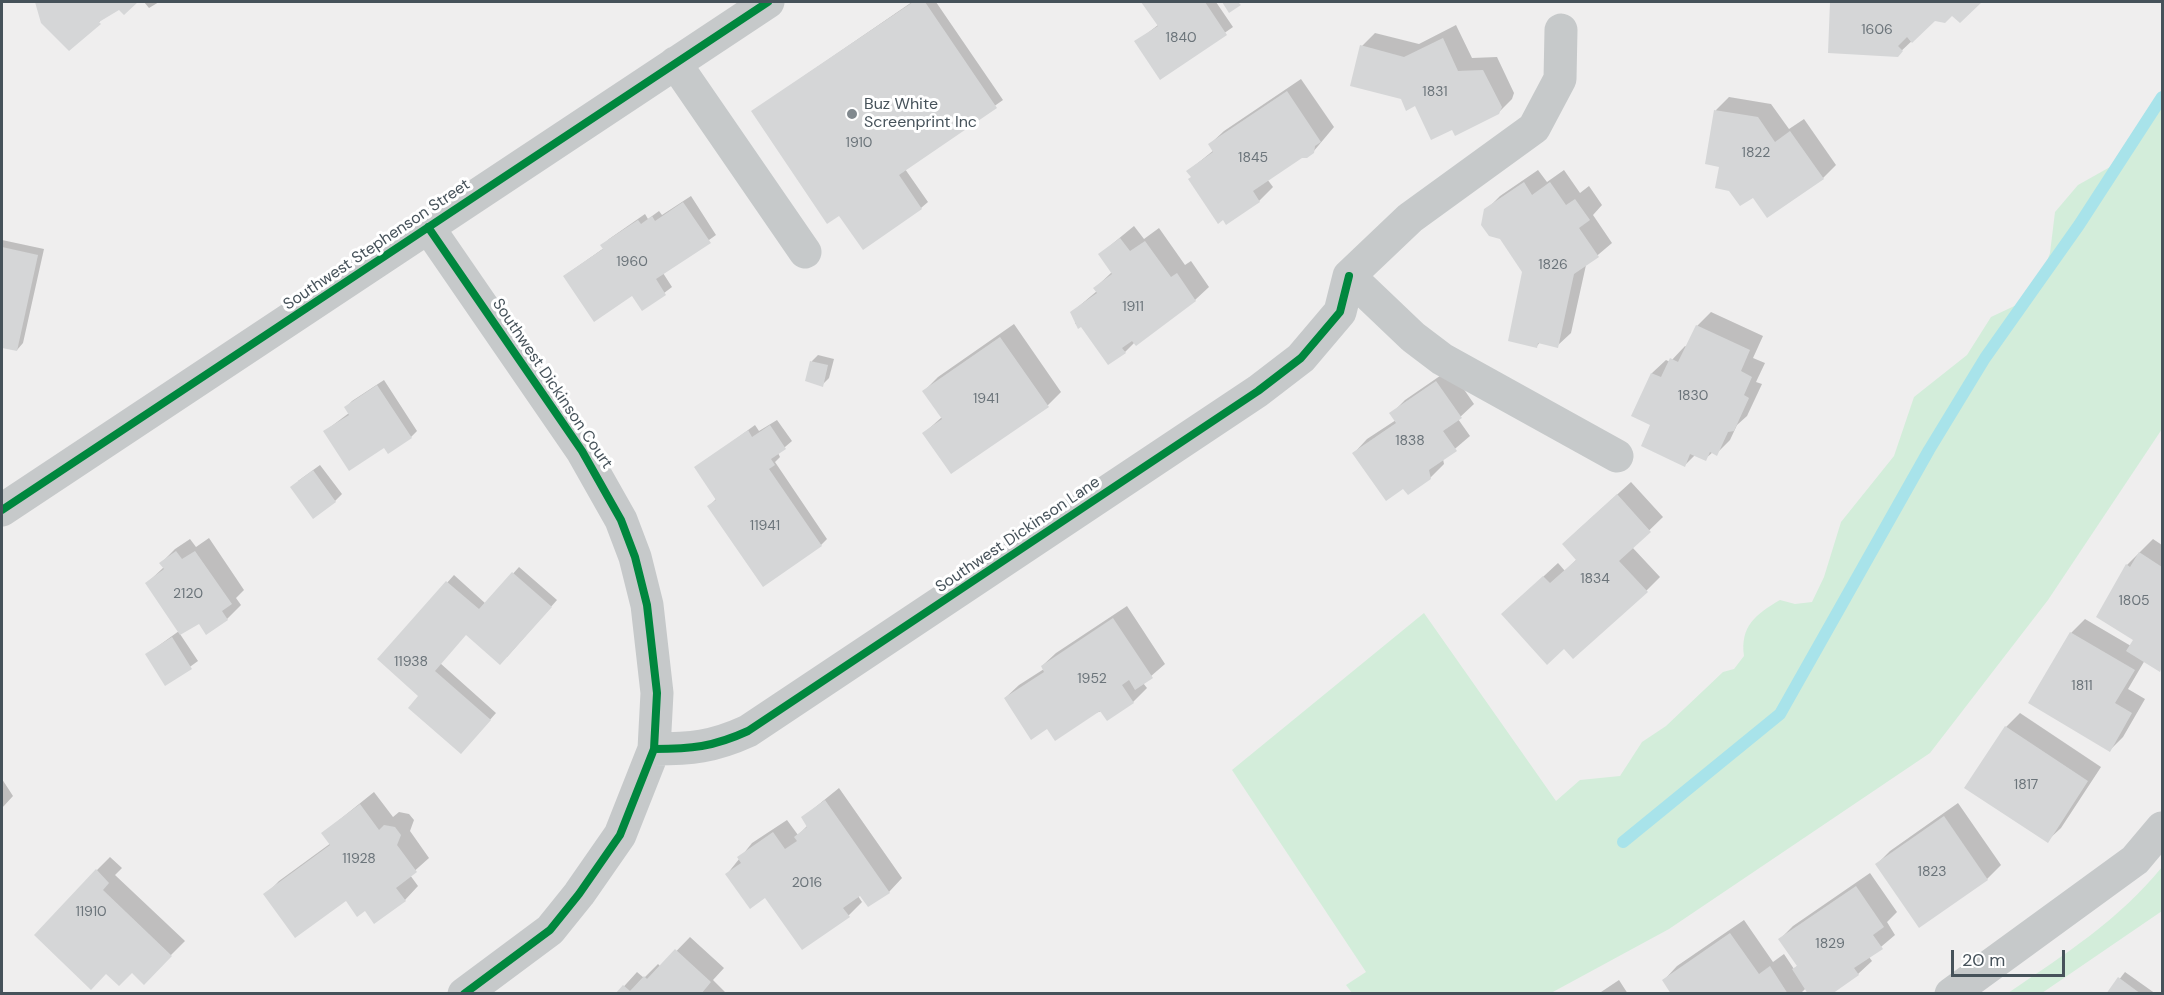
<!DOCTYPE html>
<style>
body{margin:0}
#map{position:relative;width:2164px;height:995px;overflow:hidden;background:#efeeee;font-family:"DM Sans",sans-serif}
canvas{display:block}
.frame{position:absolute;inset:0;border:3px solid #46525a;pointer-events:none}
.scale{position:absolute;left:1951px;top:950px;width:114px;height:27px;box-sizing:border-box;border:3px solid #46525a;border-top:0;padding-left:8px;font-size:18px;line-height:21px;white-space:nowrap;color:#46525a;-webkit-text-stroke:4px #fff;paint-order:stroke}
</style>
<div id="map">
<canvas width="2164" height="995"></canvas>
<div class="frame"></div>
<div class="scale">20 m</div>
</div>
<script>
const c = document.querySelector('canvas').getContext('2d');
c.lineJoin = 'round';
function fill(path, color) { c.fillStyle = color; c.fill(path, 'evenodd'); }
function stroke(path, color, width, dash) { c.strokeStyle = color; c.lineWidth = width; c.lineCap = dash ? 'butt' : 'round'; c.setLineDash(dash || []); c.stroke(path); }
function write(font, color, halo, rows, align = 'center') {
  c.font = font + ' "DM Sans",sans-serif'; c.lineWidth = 6; c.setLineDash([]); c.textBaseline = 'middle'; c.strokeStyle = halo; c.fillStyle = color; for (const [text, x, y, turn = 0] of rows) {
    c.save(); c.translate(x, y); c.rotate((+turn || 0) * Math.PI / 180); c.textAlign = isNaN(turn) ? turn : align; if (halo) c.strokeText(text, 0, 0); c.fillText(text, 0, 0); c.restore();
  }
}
fill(new Path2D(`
 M 2162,100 L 2162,429 L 2048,600 L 1930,753 L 1669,929 L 1551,993 L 1352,993 L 1346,985 L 1366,972 L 1232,770 L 1424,613 L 1556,801 L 1580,780 L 1620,776 L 1642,742 L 1666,726 L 1723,672 L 1734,669 L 1744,656 C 1740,626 1756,614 1780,600 L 1795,604 L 1812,602 L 1824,577 L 1841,522 L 1894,456 L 1914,397 L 1967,355 L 1991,317 L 2025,301 L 2042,276 L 2050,253 L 2055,212 L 2078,185 L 2110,167 L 2147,110 Z
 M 2162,867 L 2162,911 L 2042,993 L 2008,993 C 2064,955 2119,920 2162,867 Z`), '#d3edda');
fill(new Path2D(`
 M 36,2 L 136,2 L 124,13 L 119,8 L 107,15 L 69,49 L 42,22 Z
 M 144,2 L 159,2 L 149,8 Z
 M 912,2 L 936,2 L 1003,100 L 905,169 L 928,202 L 921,208 L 839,214 L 753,111 Z
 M 1143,2 L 1216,2 L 1233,27 L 1160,78 L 1136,42 L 1158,25 Z
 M 1832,2 L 1979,2 L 1960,21 L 1952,14 L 1935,19 L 1897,55 L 1829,52 Z
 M 1456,25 L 1472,58 L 1497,57 L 1514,93 L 1512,99 L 1498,113 L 1452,128 L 1402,97 L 1362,46 L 1375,33 L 1419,44 Z
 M 1301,79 L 1334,127 L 1313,152 L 1302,156 L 1267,179 L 1273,187 L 1259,201 L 1226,223 L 1188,171 L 1214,150 L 1210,144 L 1224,131 Z
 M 1729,97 L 1771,104 L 1789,129 L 1804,119 L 1836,165 L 1823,178 L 1753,195 L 1721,165 L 1716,110 Z
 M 1538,170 L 1547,182 L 1564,170 L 1580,193 L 1589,186 L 1602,205 L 1593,215 L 1612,243 L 1586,265 L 1571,333 L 1557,346 L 1540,342 L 1537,346 L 1524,272 L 1486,210 L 1500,196 Z
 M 691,196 L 716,235 L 663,273 L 672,287 L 643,309 L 633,294 L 564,276 L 604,248 L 602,246 L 609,239 L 645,214 L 648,219 L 659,211 L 662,215 Z
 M 1134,226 L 1144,239 L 1159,228 L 1185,265 L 1191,261 L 1209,287 L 1195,300 L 1135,342 L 1125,352 L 1081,325 L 1078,327 L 1075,323 L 1078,321 L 1072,312 L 1097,291 L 1095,288 L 1112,272 L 1100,254 Z
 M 2,240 L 44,249 L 23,343 L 17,350 L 2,346 Z
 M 1711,312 L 1763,336 L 1753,358 L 1765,363 L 1756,382 L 1762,384 L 1747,416 L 1737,425 L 1730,440 L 1716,454 L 1713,452 L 1705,459 L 1695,455 L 1685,465 L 1652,425 L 1633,415 L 1652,373 L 1666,360 L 1670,362 L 1685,346 L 1687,347 L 1697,326 Z
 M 1014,324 L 1061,392 L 1048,405 L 952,472 L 924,433 L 942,417 L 924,391 L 938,377 Z
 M 818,355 L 834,359 L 829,378 L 822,385 L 807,380 L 812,361 Z
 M 1450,369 L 1474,404 L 1458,419 L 1470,436 L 1443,459 L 1444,464 L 1430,478 L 1354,453 L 1367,439 L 1396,420 L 1391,414 L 1405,400 Z
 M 384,380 L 417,431 L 411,437 L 385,446 L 325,431 L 349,413 L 346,407 L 352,401 Z
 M 777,420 L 792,441 L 778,453 L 780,457 L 775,462 L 827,539 L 821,545 L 709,506 L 716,499 L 696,468 L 755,425 L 759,431 Z
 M 320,465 L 342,494 L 335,501 L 298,481 Z
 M 1631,482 L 1663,517 L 1632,547 L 1660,577 L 1646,591 L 1517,601 L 1558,563 L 1565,571 L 1577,559 L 1577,531 Z
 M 209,538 L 244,590 L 236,598 L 241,605 L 227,619 L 199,621 L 180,634 L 198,661 L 166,684 L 147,654 L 179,631 L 147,583 L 164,567 L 161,563 L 175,549 L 190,539 L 196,547 Z
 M 2153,539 L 2162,545 L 2162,667 L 2160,670 L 2145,660 L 2128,689 L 2145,699 L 2123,737 L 2110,750 L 2071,633 L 2085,619 L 2131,646 L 2135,639 L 2127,565 Z
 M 519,567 L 557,600 L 507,657 L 466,633 L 440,663 L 496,713 L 467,746 L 420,696 L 379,659 L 454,575 L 486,604 Z
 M 1127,606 L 1165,664 L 1143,683 L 1147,688 L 1133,702 L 1047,727 L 1005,698 L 1019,685 L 1044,669 L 1042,666 L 1056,653 Z
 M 2020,713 L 2101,767 L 2061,828 L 2047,841 L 2006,727 Z
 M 2,779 L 13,796 L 2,808 Z
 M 839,788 L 902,878 L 889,892 L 858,896 L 862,902 L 849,915 L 802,948 L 766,896 L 727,874 L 752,843 L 787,820 L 798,835 L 808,825 L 802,818 Z
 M 374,792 L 393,817 L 399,812 L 409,814 L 414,820 L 410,831 L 429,858 L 410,875 L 418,886 L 405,900 L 365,909 L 346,899 L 265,895 L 279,881 L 331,843 L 323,833 Z
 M 1958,803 L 2001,865 L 1987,879 L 1920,925 L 1877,864 L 1890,851 Z
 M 110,857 L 122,868 L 115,875 L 185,941 L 144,982 L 132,971 L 106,972 L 97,870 Z
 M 1870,873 L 1897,912 L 1887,922 L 1895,935 L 1869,957 L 1872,961 L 1858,974 L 1806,988 L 1800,994 L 1673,994 L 1664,980 L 1677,966 L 1744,920 L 1773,962 L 1784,954 L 1794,969 L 1798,965 L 1780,939 L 1793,926 Z
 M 690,937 L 724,968 L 713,980 L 727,994 L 617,994 L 637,972 L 644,978 L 658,964 L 661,967 Z
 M 2125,972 L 2156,994 L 2108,994 Z
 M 1619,980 L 1628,994 L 1598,994 Z`), '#0003');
stroke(new Path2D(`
 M 1623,842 L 1780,714 L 1929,450 L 1985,358 L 2079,225 L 2162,97`), '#a8e3ea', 12);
fill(new Path2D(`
 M 35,2 L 138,2 L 124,15 L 119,10 L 99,22 L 101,24 L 69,51 L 41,23 Z
 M 913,2 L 925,2 L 997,108 L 899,175 L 922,209 L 863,250 L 839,216 L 827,224 L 751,111 Z
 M 1141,2 L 1205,2 L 1227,35 L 1160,80 L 1134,41 L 1158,26 Z
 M 1222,2 L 1238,2 L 1241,5 L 1229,13 Z
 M 1830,2 L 1982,2 L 1960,23 L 1952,16 L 1945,23 L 1935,21 L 1912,43 L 1907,37 L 1898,46 L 1903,51 L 1898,57 L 1828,53 Z
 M 1443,38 L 1458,71 L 1483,70 L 1502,107 L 1499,114 L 1455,136 L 1452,130 L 1431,140 L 1415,106 L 1406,111 L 1401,99 L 1350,86 L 1360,45 L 1404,57 Z
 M 1287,91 L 1321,142 L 1315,146 L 1314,153 L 1307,158 L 1302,158 L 1253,191 L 1260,202 L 1226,225 L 1223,220 L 1218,224 L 1188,179 L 1191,177 L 1186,171 L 1213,152 L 1208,144 Z
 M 1714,110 L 1758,117 L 1775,142 L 1790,131 L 1824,179 L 1767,218 L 1753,198 L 1740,206 L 1729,191 L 1715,188 L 1719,167 L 1705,164 Z
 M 1524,182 L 1532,195 L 1550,182 L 1566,205 L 1575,199 L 1590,220 L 1579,228 L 1599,257 L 1574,274 L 1558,348 L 1538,343 L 1537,348 L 1508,341 L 1522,272 L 1500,239 L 1489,236 L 1481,225 L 1484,209 Z
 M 683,202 L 711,243 L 656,279 L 666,295 L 642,311 L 632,296 L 594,322 L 563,276 L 603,249 L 600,245 L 638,220 L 641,224 L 652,216 L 655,221 Z
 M 1120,238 L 1130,251 L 1145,241 L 1171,277 L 1177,273 L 1196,301 L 1136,346 L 1132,341 L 1122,348 L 1126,353 L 1108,365 L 1081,327 L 1078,329 L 1070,312 L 1097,293 L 1093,288 L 1112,274 L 1098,254 Z
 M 2,247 L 38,255 L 17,351 L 2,348 Z
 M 1696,325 L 1750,350 L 1741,371 L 1752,377 L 1744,395 L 1749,398 L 1734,431 L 1728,432 L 1717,456 L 1710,452 L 1706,461 L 1690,454 L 1685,467 L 1641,446 L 1650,425 L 1631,416 L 1651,373 L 1661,377 L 1670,358 L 1678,362 Z
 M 1000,337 L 1049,407 L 951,474 L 922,433 L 942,419 L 922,391 Z
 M 810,361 L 828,365 L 823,387 L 805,381 Z
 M 1436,381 L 1462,418 L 1443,431 L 1457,451 L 1429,470 L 1431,479 L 1408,495 L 1403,489 L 1386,501 L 1352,453 L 1396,423 L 1389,413 Z
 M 377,385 L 412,438 L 388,454 L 384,448 L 349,471 L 323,431 L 349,415 L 344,407 Z
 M 770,425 L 786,449 L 771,459 L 775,465 L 769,469 L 822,546 L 763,587 L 707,506 L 716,500 L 694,467 L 748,430 L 752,437 Z
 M 313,470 L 336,502 L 313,519 L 290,487 Z
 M 1617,494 L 1651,532 L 1619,561 L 1648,592 L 1573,659 L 1564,649 L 1547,665 L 1501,614 L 1543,576 L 1550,583 L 1576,560 L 1562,544 Z
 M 176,551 L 182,559 L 195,551 L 232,604 L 222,611 L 228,620 L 206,635 L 199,624 L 180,635 L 145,583 L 164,569 L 159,563 Z
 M 2139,552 L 2162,567 L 2162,667 L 2160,672 L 2126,651 L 2133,640 L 2096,617 L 2126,564 L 2130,567 Z
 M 512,572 L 552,607 L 500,665 L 466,635 L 435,671 L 491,720 L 461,754 L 408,708 L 418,696 L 377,659 L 446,581 L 479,609 Z
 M 1113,618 L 1153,678 L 1135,690 L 1129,680 L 1122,685 L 1134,703 L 1107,721 L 1100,711 L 1055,741 L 1047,729 L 1031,740 L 1004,698 L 1044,672 L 1041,666 Z
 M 2070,632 L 2135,670 L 2115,703 L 2132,713 L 2110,752 L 2028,703 Z
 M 172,637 L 192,669 L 165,686 L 145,654 Z
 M 2005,726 L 2088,781 L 2048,843 L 1964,788 Z
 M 825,800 L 890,893 L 868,907 L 860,896 L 843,908 L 850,917 L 802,950 L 765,898 L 750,909 L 725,874 L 741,863 L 737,857 L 773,832 L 785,849 L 797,841 L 794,837 L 807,827 L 801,817 Z
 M 360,804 L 379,830 L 384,825 L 395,827 L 401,835 L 397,845 L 417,872 L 396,888 L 406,901 L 374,924 L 365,911 L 357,917 L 346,901 L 295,938 L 263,894 L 330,845 L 321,833 Z
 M 1944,816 L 1988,880 L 1919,928 L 1875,864 Z
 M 96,869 L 109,883 L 103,890 L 172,956 L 144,985 L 132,973 L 119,986 L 106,974 L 91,990 L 34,935 Z
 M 1856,886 L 1884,927 L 1873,935 L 1883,949 L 1854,968 L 1859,975 L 1832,994 L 1808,994 L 1792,969 L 1797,966 L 1778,939 Z
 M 1730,933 L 1759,974 L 1770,966 L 1788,994 L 1671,994 L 1662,980 Z
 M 675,949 L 711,982 L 701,994 L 615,994 L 623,985 L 630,991 L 644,976 L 647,979 Z
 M 2118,977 L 2141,994 L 2106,994 Z`), '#d5d6d7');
stroke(new Path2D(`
 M 675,63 L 805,252
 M 428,227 L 582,451 L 621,520 L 635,557 L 647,605 L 657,693 L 654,749 L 620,835 L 579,894 L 550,930 L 464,994
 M 1349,276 L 1410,218 L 1534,128 L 1560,79 L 1561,30
 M 1349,276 L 1413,337 L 1442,359 L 1617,456
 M 2,510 L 768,2
 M 654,749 C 691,749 713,747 748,731 L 1258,391 L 1301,358 L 1340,312 L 1349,276
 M 1951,994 L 2135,860 L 2162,828`), '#c6c9ca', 33);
stroke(new Path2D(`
 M 428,227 L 582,451 L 621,520 L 635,557 L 647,605 L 657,693 L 654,749 L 620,835 L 579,894 L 550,930 L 464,994
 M 2,510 L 768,2
 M 654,749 C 691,749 713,747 748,731 L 1258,391 L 1301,358 L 1340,312 L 1349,276`), '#00873e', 8);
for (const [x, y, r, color] of [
 [852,114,6,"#81898e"]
]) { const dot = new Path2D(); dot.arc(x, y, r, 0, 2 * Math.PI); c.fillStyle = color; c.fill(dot); stroke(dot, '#fff', 2); }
write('14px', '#6b747a', null, [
 ["1606",1877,30],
 ["1840",1181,38],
 ["1831",1435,92],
 ["1910",859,143],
 ["1822",1756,153],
 ["1845",1253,158],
 ["1960",632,262],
 ["1826",1553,265],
 ["1911",1133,307],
 ["1830",1693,396],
 ["1941",986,399],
 ["1838",1410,441],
 ["11941",765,526],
 ["1834",1595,579],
 ["2120",188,594],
 ["1805",2134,601],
 ["11938",411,662],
 ["1952",1092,679],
 ["1811",2082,686],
 ["1817",2026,785],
 ["11928",359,859],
 ["1823",1932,872],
 ["2016",807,883],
 ["11910",91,912],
 ["1829",1830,944]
]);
write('16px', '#46525a', '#fff', [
 ["Buz White",864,105],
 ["Screenprint Inc",864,123]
], 'left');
write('16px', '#46525a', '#fff', [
 ["Southwest Stephenson Street",377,245,-34],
 ["Southwest Dickinson Court",552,384,56],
 ["Southwest Dickinson Lane",1018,535,-34]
]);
</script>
